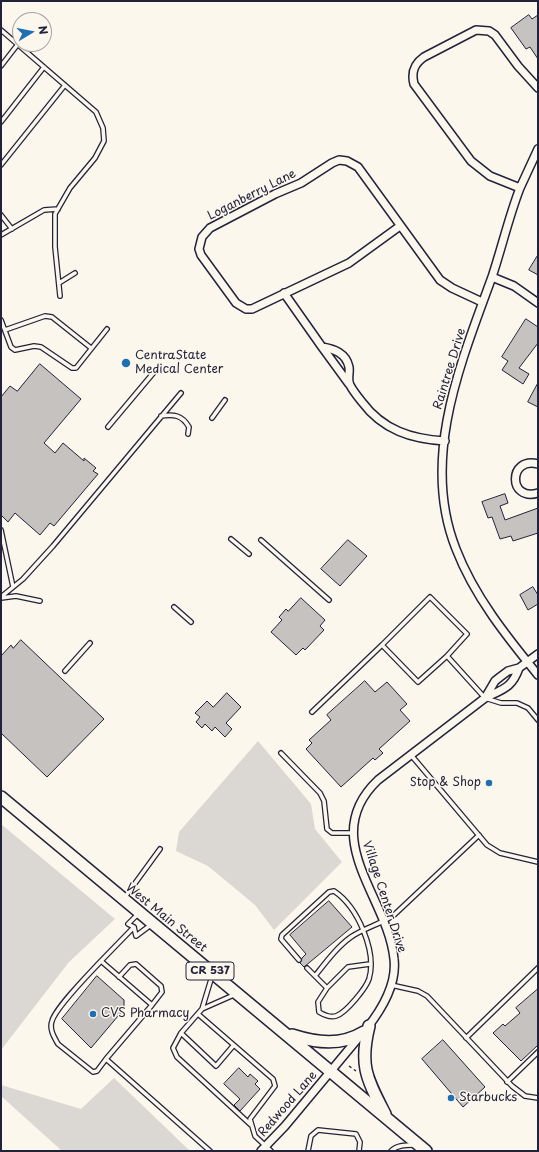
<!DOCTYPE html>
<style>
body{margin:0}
#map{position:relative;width:539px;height:1152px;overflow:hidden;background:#fbf7ec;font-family:"Playpen Sans",sans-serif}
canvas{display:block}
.frame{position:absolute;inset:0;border:2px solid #22223b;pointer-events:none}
.north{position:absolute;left:12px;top:12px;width:40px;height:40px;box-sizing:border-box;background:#fbf7ec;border:1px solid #a4a2a5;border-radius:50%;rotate:80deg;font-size:11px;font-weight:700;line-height:16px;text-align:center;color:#22223b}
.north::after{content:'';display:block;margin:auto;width:14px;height:18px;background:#1f6fb2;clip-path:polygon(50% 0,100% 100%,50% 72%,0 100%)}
</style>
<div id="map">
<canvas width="539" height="1152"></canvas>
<div class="frame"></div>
<div class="north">N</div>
</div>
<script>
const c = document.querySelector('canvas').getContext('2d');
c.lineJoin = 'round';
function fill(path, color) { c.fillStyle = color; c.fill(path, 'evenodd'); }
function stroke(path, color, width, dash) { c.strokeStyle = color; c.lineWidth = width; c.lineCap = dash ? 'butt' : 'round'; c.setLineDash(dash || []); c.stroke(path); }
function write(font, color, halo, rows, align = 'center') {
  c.font = font + ' "Playpen Sans",sans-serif'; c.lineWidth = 3; c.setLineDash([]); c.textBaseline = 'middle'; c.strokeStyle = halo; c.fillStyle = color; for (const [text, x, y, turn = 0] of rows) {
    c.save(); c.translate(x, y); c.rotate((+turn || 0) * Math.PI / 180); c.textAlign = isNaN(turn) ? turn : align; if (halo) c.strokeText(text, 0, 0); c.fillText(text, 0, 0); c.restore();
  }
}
fill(new Path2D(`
 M 258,741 L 311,804 L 315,829 L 342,862 L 274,930 L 255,905 L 208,866 L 176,851 L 179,832 Z
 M 1,824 L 115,919 L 69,962 L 1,1050 Z
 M 114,1078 L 190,1151 L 62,1151 L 1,1096 L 1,1085 L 81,1109 Z`), '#dbd8d3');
const building = new Path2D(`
 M 529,15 L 532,19 L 538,15 L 538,59 L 530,47 L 526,49 L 511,28 Z
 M 538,255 L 538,275 L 529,270 Z
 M 526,319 L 538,327 L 538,343 L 519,368 L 529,374 L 523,384 L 502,370 L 508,361 L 502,357 Z
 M 40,364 L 81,399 L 44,443 L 55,453 L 63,443 L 84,461 L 84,458 L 96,468 L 93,471 L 98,474 L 54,526 L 50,523 L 40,535 L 15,513 L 8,522 L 1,515 L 1,397 L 10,386 L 17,391 Z
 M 538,383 L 538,407 L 528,402 Z
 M 505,494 L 508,503 L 500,506 L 505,520 L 538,508 L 538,533 L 513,541 L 511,536 L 500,539 L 492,517 L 488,518 L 482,502 Z
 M 348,540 L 367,556 L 340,586 L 321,569 Z
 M 533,587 L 538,595 L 538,604 L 528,610 L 520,595 Z
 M 301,598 L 325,620 L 320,626 L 324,630 L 305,650 L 303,648 L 296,655 L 271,632 L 282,620 L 279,617 L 286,609 L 288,611 Z
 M 21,640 L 104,719 L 47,777 L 1,733 L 1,656 L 11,645 L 13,648 Z
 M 365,681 L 375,692 L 387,682 L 407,704 L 400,710 L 410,721 L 379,749 L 383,753 L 375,760 L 373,758 L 341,787 L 306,749 L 312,743 L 309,740 L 331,720 L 327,715 Z
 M 227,693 L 241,707 L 226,723 L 232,729 L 225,737 L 215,727 L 212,731 L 205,724 L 202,728 L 196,722 L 200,717 L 195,713 L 207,701 L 213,707 Z
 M 329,901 L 352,927 L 304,967 L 300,963 L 302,958 L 306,954 L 290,935 Z
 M 97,976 L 124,1000 L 124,1009 L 91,1048 L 62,1019 Z
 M 538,989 L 538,1045 L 521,1061 L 493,1033 L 503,1024 L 505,1026 L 520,1013 L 516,1008 Z
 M 443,1040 L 485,1087 L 463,1107 L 422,1059 Z
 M 239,1068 L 248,1077 L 250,1074 L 258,1081 L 255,1084 L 260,1089 L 240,1111 L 234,1105 L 240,1099 L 224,1084 Z`);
fill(building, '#c6c2c0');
stroke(building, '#22223b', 1);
const service = new Path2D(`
 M 1,30 L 96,112 L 103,128 L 104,141 L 95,158 L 70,188 L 55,214 L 55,247 L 60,296
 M 1,66 L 18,44
 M 1,122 L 44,67
 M 1,165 L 65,85
 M 1,215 L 12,229
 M 1,235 L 44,210 L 58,209
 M 59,283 L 75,273
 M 1,320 L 11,347 L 15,350 L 34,346 L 41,347 L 72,368 L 76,368 L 107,329
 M 5,330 L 45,316 L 52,317 L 91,348
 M 161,416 C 174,414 182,415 189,427 L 188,434
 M 212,418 L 225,400
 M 108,427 L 155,371
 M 1,530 L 13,587
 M 231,539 L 249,554
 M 261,540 L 329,600
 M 1,597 L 23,579 L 53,546 L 181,393
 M 1,598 L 16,596 L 40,601
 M 174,607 L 191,622
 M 382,645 L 430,597 L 467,634 L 447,656
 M 65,671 L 90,643
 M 312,712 L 382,645 L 418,682 L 447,656 L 485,698 L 501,703 L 517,703 L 528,708 L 538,720
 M 281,753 L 320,793 L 324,801 L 327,829 L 332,833 L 353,833
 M 411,755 L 487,845 L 500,853 L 538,862
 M 125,897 L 160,849
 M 138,914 L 128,924 L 134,927 L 136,936 L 152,924
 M 134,927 L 101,961 L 152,1005 L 106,1059 L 210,1151
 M 299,960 L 281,939 L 282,935 L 329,892 L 334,891 C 358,907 377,952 369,979 C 366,988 346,1013 336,1016 C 330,1018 324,1015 319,1012 L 318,1002 L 327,988 L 315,976 C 326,962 337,947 351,937 C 364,928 381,924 394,915 L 479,835
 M 101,961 C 90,973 56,1007 52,1021 C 49,1029 54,1037 58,1044 L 93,1072 L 97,1071 L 106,1059
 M 307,968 L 315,976
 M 212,976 L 202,1009 L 236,994
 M 119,977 L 130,965 L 136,964 L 161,986 L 162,992 L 152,1005
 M 391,985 L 418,991 L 427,996 L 512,1086 L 525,1096 L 538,1098
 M 327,988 L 348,967 L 370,964
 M 202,1009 L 181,1033 L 216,1066 L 233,1046
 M 198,1014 L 273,1079 L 275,1086 L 250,1119 L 255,1136 L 271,1151
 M 181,1033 L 173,1048 L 177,1057 L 251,1125
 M 466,1038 L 538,968
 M 507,1082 L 538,1052
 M 308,1151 L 311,1136 L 318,1130 L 356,1134 L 360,1142 L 359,1151
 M 391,1151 C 397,1145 406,1145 414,1145`);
const minor = new Path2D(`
 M 538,149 C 532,162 526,175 520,188 C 509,216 502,247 492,277 C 461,362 420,459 456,549 C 474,596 507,637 538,675
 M 520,188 L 490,176 L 471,161 L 414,84 C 411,72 414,64 424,57 L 476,30 L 489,31 L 495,35 L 518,66 L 538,88
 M 400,226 L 349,263 L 252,309 L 246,309 L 236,303 L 201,255 L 199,249 L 202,237 L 210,228 L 275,194 L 301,183 L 332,163 L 339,160 L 347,161 L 358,167 L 440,280 L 452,288 L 482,302
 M 492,277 L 514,286 L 538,303
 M 284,293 L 322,347 C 334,349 346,353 349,367 C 350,373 347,380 350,385 C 353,391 358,397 362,402 C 383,430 411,439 445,441
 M 322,347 L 349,384
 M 538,464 C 508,456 508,502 538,493
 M 485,698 L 495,681 L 500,677 L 508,671 L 519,668 L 538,654
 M 367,1028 C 382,1009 397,984 394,959 C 388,897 317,838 378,780 L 485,698 C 503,689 512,688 519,668
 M 261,1151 L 285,1126 L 360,1036`);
const primary = new Path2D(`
 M 1,797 L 426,1151
 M 369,1026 C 359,1066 367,1079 385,1114
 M 292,1035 C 317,1043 341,1046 364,1032`);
stroke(service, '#22223b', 6);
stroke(minor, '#22223b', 10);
stroke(primary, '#22223b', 14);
stroke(new Path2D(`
 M 349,1066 L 356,1071`), '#22223b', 1.5, [3, 3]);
stroke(service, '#fbf7ec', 3.5);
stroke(minor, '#fbf7ec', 7);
stroke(primary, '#fbf7ec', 11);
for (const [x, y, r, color] of [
 [126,363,5,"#1f6fb2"],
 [489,783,4,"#1f6fb2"],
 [93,1014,4,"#1f6fb2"],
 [451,1098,4,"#1f6fb2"]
]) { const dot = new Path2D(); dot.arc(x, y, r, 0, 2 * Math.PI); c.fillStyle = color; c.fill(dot); stroke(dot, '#fbf7ec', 1.5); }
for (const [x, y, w] of [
 [210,971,48]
]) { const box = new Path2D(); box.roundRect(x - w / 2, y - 9, w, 18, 3); c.fillStyle = '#fbf7ec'; c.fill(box); stroke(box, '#22223b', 1); }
write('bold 11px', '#22223b', null, [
 ["CR 537",210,971]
]);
write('12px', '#22223b', '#fbf7ec', [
 ["Loganberry Lane",252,195,-27],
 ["Raintree Drive",450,369,-73],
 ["Village Center Drive",384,897,72],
 ["West Main Street",166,918,39],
 ["Redwood Lane",288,1104,-49]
]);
write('12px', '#22223b', '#fbf7ec', [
 ["CentraState",135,356],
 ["Medical Center",135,370],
 ["Stop & Shop",481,783,"right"],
 ["CVS Pharmacy",101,1014],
 ["Starbucks",459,1098]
], 'left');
</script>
